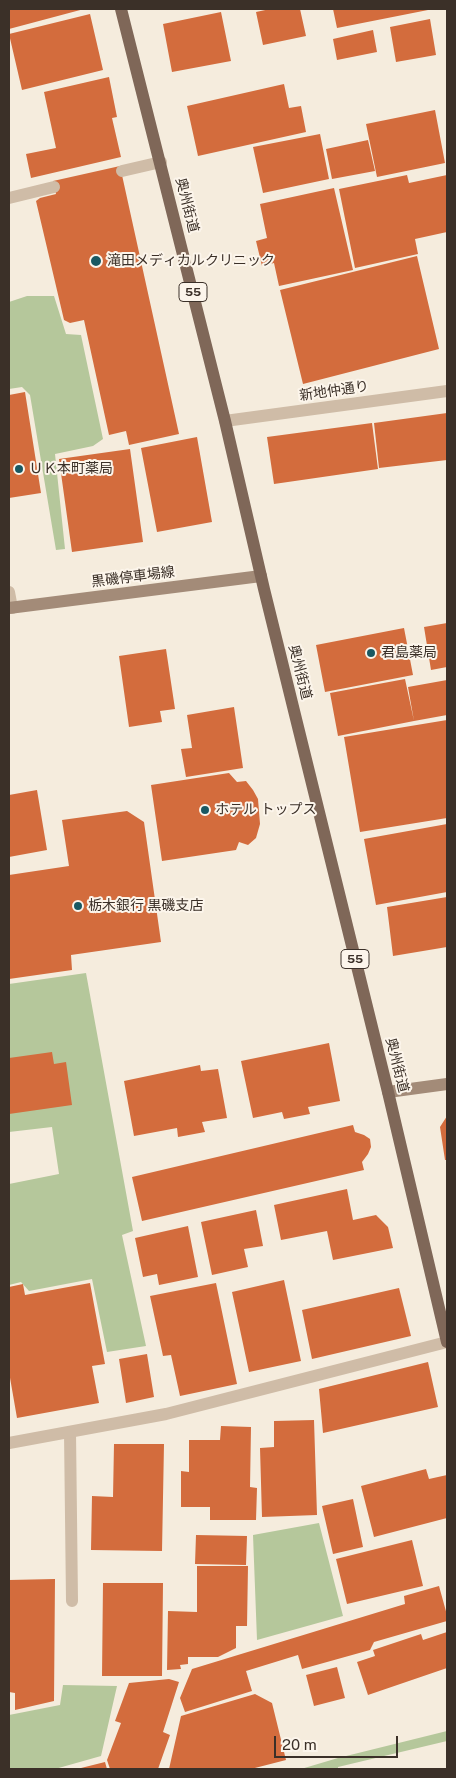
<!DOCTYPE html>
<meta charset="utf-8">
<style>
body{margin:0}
#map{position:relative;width:456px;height:1778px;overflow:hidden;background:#f5ecdd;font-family:"Public Sans",sans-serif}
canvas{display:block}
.frame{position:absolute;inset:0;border:10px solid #3b3028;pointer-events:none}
.scale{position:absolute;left:274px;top:1736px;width:124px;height:22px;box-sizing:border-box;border:2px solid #3b3028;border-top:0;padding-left:6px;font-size:15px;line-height:18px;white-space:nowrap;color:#3b3028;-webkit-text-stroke:4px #fcf5eb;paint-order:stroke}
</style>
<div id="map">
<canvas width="456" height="1778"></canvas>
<div class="frame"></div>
<div class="scale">20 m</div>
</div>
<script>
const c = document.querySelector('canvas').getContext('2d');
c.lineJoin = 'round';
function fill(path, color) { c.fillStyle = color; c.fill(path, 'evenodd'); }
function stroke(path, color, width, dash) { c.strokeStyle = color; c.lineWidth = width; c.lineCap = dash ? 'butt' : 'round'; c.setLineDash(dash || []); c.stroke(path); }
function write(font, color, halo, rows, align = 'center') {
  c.font = font + ' "Public Sans","Noto Sans JP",sans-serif'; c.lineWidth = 4; c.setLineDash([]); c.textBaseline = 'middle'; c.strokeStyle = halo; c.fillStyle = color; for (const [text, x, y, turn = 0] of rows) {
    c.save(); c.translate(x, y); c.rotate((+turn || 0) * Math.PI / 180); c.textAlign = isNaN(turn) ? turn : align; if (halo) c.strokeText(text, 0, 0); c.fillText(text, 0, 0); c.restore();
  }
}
fill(new Path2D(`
 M 27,296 L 54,296 L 66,334 L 81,335 L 103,439 L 93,446 L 55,454 L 65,549 L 56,550 L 30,395 L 22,387 L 9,389 L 9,302 Z
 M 86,973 L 133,1231 L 122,1235 L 146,1346 L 107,1352 L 92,1279 L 29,1291 L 21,1282 L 9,1285 L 9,1184 L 59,1174 L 52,1127 L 9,1132 L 9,984 Z
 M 319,1523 L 343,1616 L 257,1640 L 253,1535 Z
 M 63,1685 L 117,1686 L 101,1756 L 55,1769 L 9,1769 L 9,1715 L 60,1705 Z
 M 447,1731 L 447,1741 L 338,1767 L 338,1769 L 301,1769 L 338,1758 Z`), '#b5c79b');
fill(new Path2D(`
 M 9,9 L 84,9 L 9,29 Z
 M 270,9 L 300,9 L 306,36 L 263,45 L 256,12 Z
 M 333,9 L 428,9 L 428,10 L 337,28 Z
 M 221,12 L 231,61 L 172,72 L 163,24 Z
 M 90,14 L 103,70 L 22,90 L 9,34 Z
 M 430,19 L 436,55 L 396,62 L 390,27 Z
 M 373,30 L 377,52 L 337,60 L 333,39 Z
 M 109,77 L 117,117 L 112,118 L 121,157 L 31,178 L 26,154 L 56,148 L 44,92 Z
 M 284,84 L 289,108 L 301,106 L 306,132 L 198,156 L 187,106 Z
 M 435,110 L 445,163 L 377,177 L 366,124 Z
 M 320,134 L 329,179 L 263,193 L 253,147 Z
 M 368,140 L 375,171 L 332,179 L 326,149 Z
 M 120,166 L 179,434 L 129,445 L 126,431 L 109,435 L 84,320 L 70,323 L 64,320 L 36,201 L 40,198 L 56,194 L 53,181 Z
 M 407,175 L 409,183 L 447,175 L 447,232 L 415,239 L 418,254 L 355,268 L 339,189 Z
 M 334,188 L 353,270 L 279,286 L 274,263 L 262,266 L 256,241 L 267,238 L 260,204 Z
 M 417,256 L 439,349 L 303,384 L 280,290 Z
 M 25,392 L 41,493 L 9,498 L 9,395 Z
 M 447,413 L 447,460 L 379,468 L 374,423 Z
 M 372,423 L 378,469 L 274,484 L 267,437 Z
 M 197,437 L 212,522 L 157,532 L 141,448 Z
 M 130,449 L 143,542 L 72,552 L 59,459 Z
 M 447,623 L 447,667 L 431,670 L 424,627 Z
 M 404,628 L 413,675 L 325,692 L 316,645 Z
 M 166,649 L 175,709 L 160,711 L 162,722 L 129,727 L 119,656 Z
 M 405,679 L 414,721 L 338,736 L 330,693 Z
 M 447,680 L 447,715 L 414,721 L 408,687 Z
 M 234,707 L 243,768 L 186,777 L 181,749 L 192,748 L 187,715 Z
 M 447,720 L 447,818 L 360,832 L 344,737 Z
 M 229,773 L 237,782 L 246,781 L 253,790 L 258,799 L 260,824 L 256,838 L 248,845 L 239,842 L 236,850 L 162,861 L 151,785 Z
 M 37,790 L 47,850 L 9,857 L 9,795 Z
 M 127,811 L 144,822 L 161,942 L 71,955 L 72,970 L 9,979 L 9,875 L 69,866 L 62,820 Z
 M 447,824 L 447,892 L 376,905 L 364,839 Z
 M 447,897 L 447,947 L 393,956 L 387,907 Z
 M 329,1043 L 340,1101 L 308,1107 L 310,1114 L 284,1119 L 282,1112 L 253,1118 L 241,1061 Z
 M 52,1052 L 54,1064 L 66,1062 L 72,1105 L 9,1114 L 9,1058 Z
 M 200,1065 L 201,1071 L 218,1069 L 227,1118 L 202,1122 L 205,1132 L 178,1137 L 177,1128 L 134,1136 L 124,1081 Z
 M 447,1116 L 447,1160 L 445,1160 L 440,1127 Z
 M 353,1125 L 355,1132 L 364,1135 L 370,1139 L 371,1147 L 368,1154 L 362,1162 L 364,1170 L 142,1221 L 132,1177 Z
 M 347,1189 L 353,1220 L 376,1215 L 388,1227 L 393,1248 L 333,1260 L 327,1231 L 281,1240 L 274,1205 Z
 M 256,1210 L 263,1246 L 244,1249 L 248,1267 L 212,1275 L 201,1222 Z
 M 188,1226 L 198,1277 L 159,1285 L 157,1274 L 143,1277 L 135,1238 Z
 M 284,1280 L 301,1361 L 249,1372 L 232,1292 Z
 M 90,1283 L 105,1364 L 92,1366 L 99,1403 L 17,1418 L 9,1372 L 9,1287 L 23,1284 L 25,1295 Z
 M 216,1283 L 237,1384 L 180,1396 L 171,1355 L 163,1356 L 150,1296 Z
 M 399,1288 L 411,1336 L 312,1359 L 302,1310 Z
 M 147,1354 L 154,1397 L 126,1403 L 119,1359 Z
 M 428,1362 L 438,1407 L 323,1433 L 319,1389 Z
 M 314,1420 L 317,1515 L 262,1517 L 260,1448 L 274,1447 L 274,1421 Z
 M 221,1426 L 251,1427 L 250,1487 L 257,1488 L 256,1520 L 210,1520 L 210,1507 L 181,1507 L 181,1471 L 189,1472 L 189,1440 L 220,1440 Z
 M 114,1444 L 164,1444 L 162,1551 L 91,1550 L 92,1496 L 113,1497 Z
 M 426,1469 L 429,1479 L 447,1475 L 447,1518 L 374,1537 L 361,1486 Z
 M 353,1499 L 363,1547 L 333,1554 L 322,1506 Z
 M 196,1535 L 247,1536 L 246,1565 L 195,1564 Z
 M 412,1540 L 423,1586 L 347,1604 L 336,1559 Z
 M 197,1566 L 248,1566 L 247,1626 L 236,1626 L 236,1648 L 218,1657 L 188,1657 L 188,1664 L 180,1665 L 181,1669 L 167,1670 L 168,1611 L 197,1612 Z
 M 55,1579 L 54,1701 L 15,1710 L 15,1693 L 9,1692 L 9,1580 Z
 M 103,1583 L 163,1583 L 162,1676 L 102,1676 Z
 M 439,1586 L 447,1615 L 447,1621 L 374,1642 L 370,1650 L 302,1669 L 298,1655 L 246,1671 L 252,1691 L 185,1712 L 180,1698 L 192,1669 L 405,1604 L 404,1596 Z
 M 447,1632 L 447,1668 L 368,1695 L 357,1662 L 375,1656 L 373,1650 L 421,1634 L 423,1640 Z
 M 337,1667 L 345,1698 L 314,1706 L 306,1675 Z
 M 169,1679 L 179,1682 L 163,1732 L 170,1735 L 158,1769 L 110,1769 L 107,1760 L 121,1723 L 115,1721 L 129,1683 Z
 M 255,1694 L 272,1703 L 286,1760 L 251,1769 L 169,1769 L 181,1716 Z
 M 105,1762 L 107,1769 L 77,1769 Z`), '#d36c3d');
stroke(new Path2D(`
 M 122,171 L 161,162
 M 9,198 L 54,187
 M 9,592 L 12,608
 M 70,1432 L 72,1601`), '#cfbca7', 12);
stroke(new Path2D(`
 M 225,421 L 447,391
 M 9,1443 L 166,1414 L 447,1342`), '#cfbca7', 12);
stroke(new Path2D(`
 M 9,608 L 261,576
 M 388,1092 L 447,1084`), '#a38b78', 12);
stroke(new Path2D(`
 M 121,9 L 225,421 L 264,589 L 388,1092 L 447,1342`), '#7f6758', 12);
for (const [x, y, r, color] of [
 [96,261,6,"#195862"],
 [19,469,5,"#195862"],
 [371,653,5,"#195862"],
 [205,810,5,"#195862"],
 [78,906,5,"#195862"]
]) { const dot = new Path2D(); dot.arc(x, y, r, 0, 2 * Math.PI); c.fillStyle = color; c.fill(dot); stroke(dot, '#fcf5eb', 2); }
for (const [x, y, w] of [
 [193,292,28],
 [355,959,28]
]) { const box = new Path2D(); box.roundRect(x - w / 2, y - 9.5, w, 19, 4); c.fillStyle = '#fcf5eb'; c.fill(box); stroke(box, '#3b3028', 1); }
write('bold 12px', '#3b3028', null, [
 ["55",193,292],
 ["55",355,959]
]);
write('14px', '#3b3028', '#fcf5eb', [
 ["奥州街道",187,205,76],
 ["新地仲通り",334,391,-8],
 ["黒磯停車場線",133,577,-7],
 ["奥州街道",300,672,76],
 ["奥州街道",397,1065,76]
]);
write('14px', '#3b3028', '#fcf5eb', [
 ["滝田メディカルクリニック",107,261],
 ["ＵＫ本町薬局",29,469],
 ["君島薬局",381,653],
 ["ホテル トップス",215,810],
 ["栃木銀行 黒磯支店",88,906]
], 'left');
</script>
